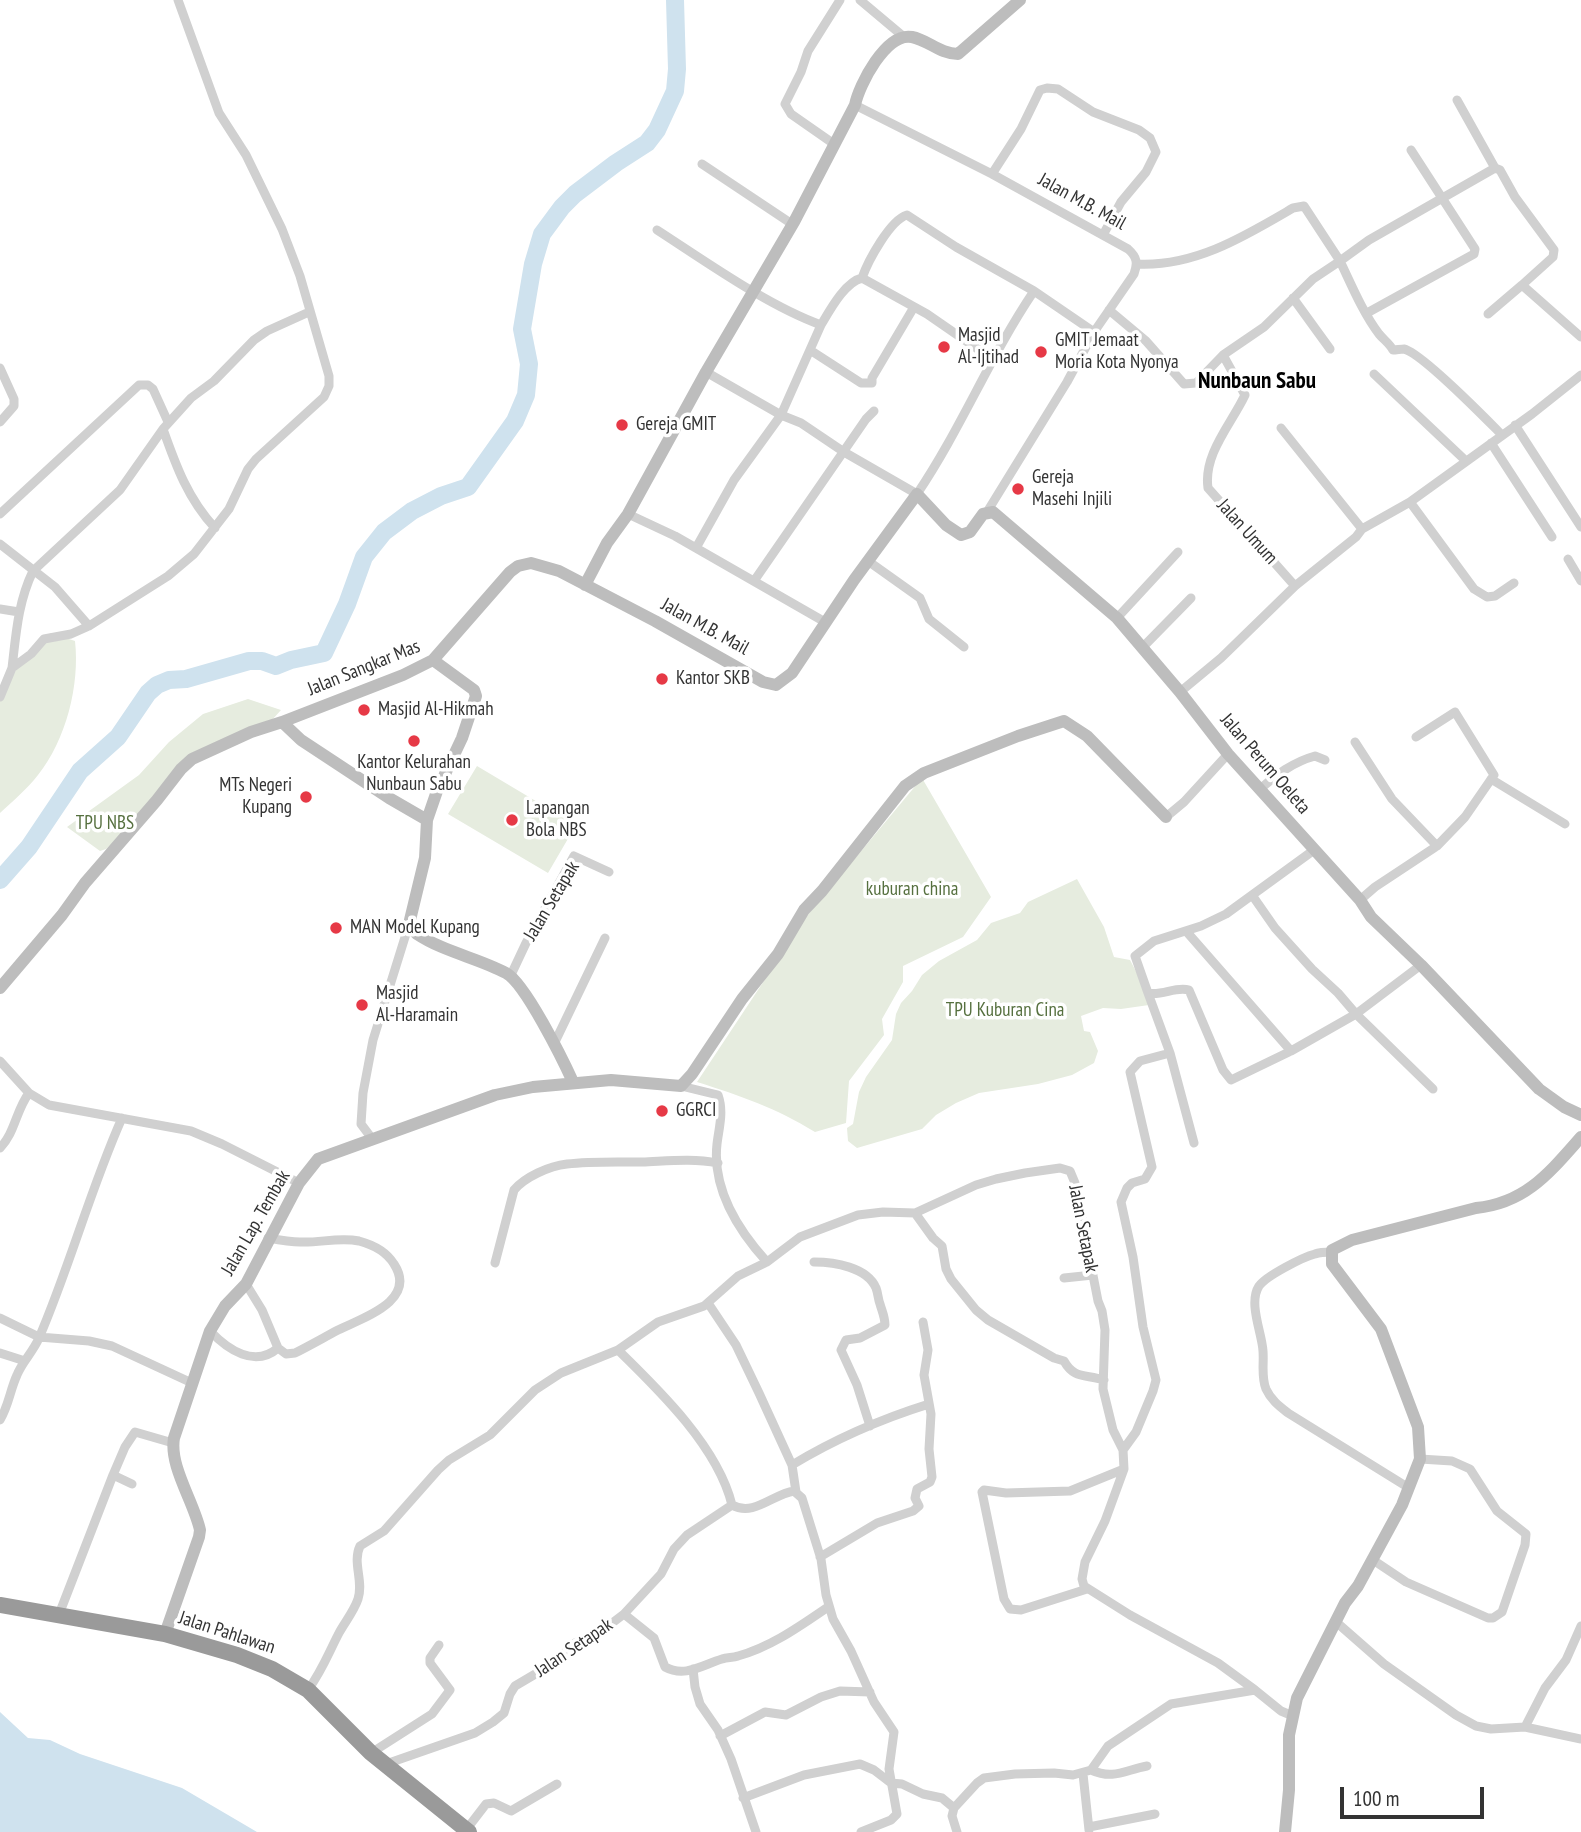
<!DOCTYPE html>
<style>
body{margin:0}
#map{position:relative;width:1581px;height:1832px;overflow:hidden;background:#fff;font-family:"PT Sans Narrow",sans-serif}
canvas{display:block}
.scale{position:absolute;left:1340px;top:1787px;width:144px;height:32px;box-sizing:border-box;border:4px solid #333;border-top:0;padding-left:9px;font-size:21px;line-height:24px;white-space:nowrap;color:#333;-webkit-text-stroke:5px #fff;paint-order:stroke}
</style>
<div id="map">
<canvas width="1581" height="1832"></canvas>
<div class="scale">100 m</div>
</div>
<script>
const c = document.querySelector('canvas').getContext('2d');
c.lineJoin = 'round';
function fill(path, color) { c.fillStyle = color; c.fill(path, 'evenodd'); }
function stroke(path, color, width, dash) { c.strokeStyle = color; c.lineWidth = width; c.lineCap = dash ? 'butt' : 'round'; c.setLineDash(dash || []); c.stroke(path); }
function write(font, color, halo, rows, align = 'center') {
  c.font = font + ' "PT Sans Narrow",sans-serif'; c.lineWidth = 7; c.setLineDash([]); c.textBaseline = 'middle'; c.strokeStyle = halo; c.fillStyle = color; for (const [text, x, y, turn = 0] of rows) {
    c.save(); c.translate(x, y); c.rotate((+turn || 0) * Math.PI / 180); c.textAlign = isNaN(turn) ? turn : align; if (halo) c.strokeText(text, 0, 0); c.fillText(text, 0, 0); c.restore();
  }
}
fill(new Path2D(`
 M 51,633 L 75,641 C 80,685 66,740 38,775 C 27,789 13,801 0,813 L 0,699 L 16,670 L 35,644 Z
 M 248,699 L 281,710 L 264,729 L 206,754 L 166,781 L 121,837 L 106,849 L 100,851 L 67,827 L 139,775 L 169,742 L 203,714 Z
 M 477,766 L 576,825 L 548,873 L 448,814 Z
 M 922,778 L 991,897 L 963,937 L 903,966 L 903,982 L 882,1019 L 884,1035 L 849,1081 L 846,1123 L 815,1132 C 776,1108 741,1096 697,1082 L 807,916 Z
 M 1077,879 L 1104,927 L 1114,957 L 1130,960 L 1140,979 L 1149,1005 L 1121,1009 L 1103,1008 L 1081,1016 L 1084,1031 L 1090,1032 L 1098,1051 L 1094,1063 L 1072,1075 L 1038,1084 L 979,1093 L 956,1103 L 936,1115 L 922,1129 L 857,1148 L 848,1141 L 847,1128 L 853,1124 L 859,1092 L 866,1077 L 892,1040 L 896,1014 L 901,1003 L 912,991 L 922,975 L 939,961 L 977,940 L 991,923 L 1020,913 L 1028,902 Z`), '#e6ecdf');
fill(new Path2D(`
 M 0,1712 L 28,1738 L 50,1740 L 80,1754 L 182,1788 L 257,1832 L 0,1832 Z`), '#cfe2ee');
stroke(new Path2D(`
 M 0,880 L 29,847 L 80,771 L 118,737 L 148,693 L 157,685 L 169,680 L 186,679 L 249,661 L 262,661 L 276,666 L 291,660 L 324,653 L 347,604 L 364,557 L 384,532 L 412,511 L 441,496 L 468,487 L 515,421 L 526,395 L 529,364 L 522,329 L 533,264 L 542,234 L 562,207 L 575,194 L 616,163 L 647,143 L 657,130 L 675,91 L 677,69 L 675,0`), '#cfe2ee', 18);
stroke(new Path2D(`
 M 860,0 L 904,37
 M 1457,100 L 1495,168
 M 834,144 L 791,114 L 785,104 L 801,72 L 808,51 L 840,0
 M 702,164 L 792,224
 M 992,174 L 1021,129 L 1040,90 L 1047,88 L 1058,89 L 1093,112 L 1139,130 L 1150,138 L 1156,152 L 1146,172 L 1121,202 L 1103,235
 M 657,230 C 705,261 768,306 821,325 C 830,310 845,282 862,278 L 927,314 L 995,361
 M 1137,264 C 1195,267 1245,236 1293,208 L 1304,206 L 1340,261 L 1369,240 L 1495,168 L 1500,170 L 1515,197 L 1554,250 L 1553,257 L 1522,285 L 1581,337
 M 862,278 C 868,261 890,220 907,215 L 956,247 L 1034,291
 M 1293,298 L 1330,349
 M 1109,310 L 1146,341 L 1184,384 L 1196,383 L 1223,355 L 1245,395 C 1232,423 1203,454 1208,488 L 1295,586
 M 1367,313 L 1474,254 L 1475,249 L 1411,150
 M 1488,314 L 1522,285
 M 810,350 L 861,383 L 872,383 L 872,378 L 914,307
 M 1223,355 L 1264,327 L 1313,279 L 1340,261 C 1351,284 1363,313 1379,334 C 1384,340 1389,343 1393,350 C 1396,350 1401,349 1404,349 C 1422,353 1486,419 1502,435
 M 0,368 L 14,399 L 14,406 L 0,422
 M 706,372 L 781,415 L 801,423 L 844,452 L 917,494 C 961,429 990,356 1034,291 L 1094,332 L 1134,274 C 1138,263 1137,257 1128,249 L 992,174 L 855,105
 M 1374,374 L 1466,461
 M 1515,425 L 1581,527
 M 1281,428 L 1362,529
 M 1491,443 L 1552,537
 M 1410,502 L 1474,589 L 1487,597 L 1495,596 L 1514,583
 M 987,512 L 1067,382 L 1094,332
 M 0,514 L 139,385 L 148,385 L 153,389 L 168,422
 M 628,514 L 675,536 L 825,622
 M 215,528 C 188,499 176,466 163,429 L 191,398 L 214,381 L 254,340 L 267,331 L 309,312
 M 0,544 L 55,587 L 89,626
 M 696,548 L 734,480 L 781,415 L 821,325
 M 1568,559 L 1581,581
 M 868,561 L 920,598 L 929,619 L 964,647
 M 754,581 L 866,419 L 874,411
 M 0,609 L 19,612
 M 1117,618 L 1178,552
 M 1142,648 L 1191,598
 M 12,668 C 16,634 18,602 33,571 L 120,490 L 163,429
 M 1180,692 L 1221,658 L 1295,586 L 1356,537 L 1362,529 L 1410,502 L 1532,414 L 1581,375
 M 0,697 L 12,668 L 31,654 L 44,639 L 71,634 L 89,626 L 168,576 L 194,554 L 229,509 L 248,469 L 256,459 L 324,397 L 329,386 L 329,376 L 300,276 L 282,229 L 246,155 L 219,113 L 178,0
 M 1416,737 L 1455,712 L 1494,775 L 1465,817 L 1437,846
 M 1355,742 L 1392,799 L 1437,846 L 1375,887 L 1360,900
 M 1491,779 L 1565,824
 M 1259,790 C 1276,775 1293,762 1315,756 L 1325,760
 M 1166,817 L 1184,802 L 1228,754
 M 1314,850 L 1226,914 L 1201,926 L 1154,941 L 1135,956 L 1148,993 C 1162,996 1176,986 1189,990 L 1223,1070 L 1231,1080 L 1291,1051 L 1356,1014 L 1421,965
 M 1252,895 L 1275,928 L 1312,969 L 1338,993 L 1356,1014 L 1433,1089
 M 1186,931 L 1291,1051
 M 510,977 L 526,943 L 574,856 L 609,872
 M 1148,993 L 1170,1053 L 1194,1143
 M 554,1044 L 605,938
 M 0,1061 L 29,1093 L 49,1105 L 191,1131 L 222,1144 L 299,1183
 M 681,1086 L 718,1095 C 724,1112 719,1127 717,1144 C 712,1189 738,1230 767,1262
 M 373,1140 L 361,1124 L 363,1093 L 373,1040 L 410,921
 M 0,1148 C 15,1133 16,1110 29,1093
 M 915,1213 L 933,1238 L 942,1246 L 946,1269 L 951,1279 L 976,1310 L 988,1320 L 1054,1358 L 1064,1361 C 1074,1379 1085,1374 1104,1380
 M 1332,1252 C 1327,1252 1320,1252 1315,1254 C 1303,1257 1266,1276 1259,1286 C 1248,1303 1262,1333 1263,1351 C 1264,1364 1261,1377 1266,1389 C 1271,1400 1279,1406 1288,1413 L 1409,1488
 M 814,1262 C 834,1262 867,1267 876,1288 C 878,1293 878,1299 880,1304 C 882,1311 885,1317 885,1325 L 860,1338 L 846,1340 L 841,1350 L 857,1385 L 870,1426
 M 495,1263 L 514,1190 C 525,1177 549,1166 567,1164 C 591,1161 617,1162 642,1162 C 668,1161 692,1158 718,1163
 M 1064,1278 L 1093,1275
 M 246,1284 L 262,1310 L 278,1348 L 286,1354 L 295,1353 C 309,1346 323,1338 338,1330 C 362,1318 418,1301 394,1264 C 386,1251 374,1245 359,1241 C 339,1237 320,1243 300,1242 C 290,1242 279,1240 268,1238
 M 708,1303 L 736,1345 L 759,1393 L 792,1465 L 796,1492
 M 0,1318 L 39,1337 L 89,1341 L 112,1346 L 192,1383
 M 210,1331 C 228,1350 255,1368 278,1348
 M 618,1350 C 659,1390 718,1447 732,1505
 M 0,1353 L 25,1361
 M 0,1420 C 9,1405 10,1390 17,1375 C 22,1362 33,1352 39,1338 C 70,1266 90,1190 122,1118
 M 1123,1450 L 1136,1432 L 1153,1391 L 1156,1380 L 1143,1327 L 1133,1257 L 1121,1202 L 1127,1188 L 1132,1183 L 1145,1179 L 1152,1167 L 1130,1072 L 1140,1061 L 1170,1053
 M 792,1465 C 835,1439 881,1419 929,1404
 M 113,1475 L 125,1447 L 135,1432 L 173,1443
 M 820,1557 L 877,1523 L 913,1511 L 919,1506 L 915,1498 L 917,1489 L 930,1482 L 932,1477 L 929,1449 L 931,1414 L 924,1375 L 928,1350 L 923,1322
 M 1373,1560 L 1406,1582 L 1488,1618 L 1493,1618 L 1502,1612 L 1525,1545 L 1526,1534 L 1497,1511 L 1470,1469 L 1452,1461 L 1420,1459
 M 1087,1589 L 1021,1610 L 1010,1609 L 1004,1599 L 982,1492 L 984,1490 L 1006,1493 L 1070,1491 L 1124,1469
 M 624,1614 L 654,1638 L 665,1667 C 685,1678 702,1665 722,1659 C 727,1657 733,1658 738,1656 C 771,1647 800,1626 828,1607
 M 58,1617 L 113,1475 L 132,1484
 M 1335,1621 L 1384,1664 L 1456,1715 L 1476,1726 L 1491,1729 L 1525,1727 L 1581,1739
 M 693,1669 L 695,1687 L 700,1704 L 718,1730 L 731,1759 L 756,1832
 M 308,1690 C 323,1669 328,1654 339,1633 C 345,1622 354,1611 358,1599 C 364,1581 352,1563 360,1546 L 384,1531 L 438,1470 L 449,1460 L 490,1435 L 535,1390 L 561,1373 L 618,1350 L 658,1322 L 704,1306 L 738,1276 L 767,1262 L 800,1237 L 858,1215 L 883,1212 L 915,1213 L 976,1185 L 996,1179 L 1025,1173 L 1060,1168 L 1070,1171 L 1075,1183 L 1098,1301 L 1102,1311 L 1105,1330 L 1103,1389 L 1113,1430 L 1123,1450 L 1124,1469 L 1105,1521 L 1085,1562 L 1082,1579 L 1084,1586 L 1130,1615 L 1218,1663 L 1255,1690
 M 1525,1727 L 1545,1688 L 1566,1660 L 1581,1626
 M 720,1736 L 765,1712 L 786,1715 L 821,1697 L 840,1691 L 870,1692
 M 371,1753 L 432,1714 L 450,1690 L 430,1663 L 430,1658 L 439,1645
 M 386,1764 L 475,1733 L 493,1722 L 504,1713 L 510,1694 L 515,1686 L 554,1663 L 575,1643 L 599,1633 L 624,1614 L 661,1574 L 674,1549 L 687,1535 L 732,1505 C 754,1517 773,1494 794,1491 L 802,1498 L 821,1559 L 826,1595 L 833,1619 L 851,1651 L 874,1702 L 894,1732 L 889,1769 L 897,1814 L 891,1820 L 861,1832
 M 1091,1770 C 1114,1780 1125,1770 1147,1766
 M 1083,1774 L 1089,1830
 M 743,1798 L 804,1775 L 860,1764 L 874,1770 L 891,1783 L 902,1784 L 923,1794 L 942,1798 L 954,1808
 M 954,1808 L 977,1783 L 984,1778 L 1015,1774 L 1054,1773 L 1073,1775 L 1091,1770 L 1108,1746 L 1171,1704 L 1255,1690 L 1281,1711 L 1293,1716
 M 954,1808 L 952,1816 L 957,1832
 M 1089,1827 L 1155,1814
 M 466,1830 L 486,1804 L 494,1803 L 511,1811 L 557,1784`), '#d0d0d0', 9);
stroke(new Path2D(`
 M 585,585 L 607,543 L 628,514 L 706,372 L 794,222 L 855,105 C 859,85 886,32 912,37 C 928,40 940,54 958,54 L 1020,0
 M 433,660 L 510,572 L 518,566 L 531,563 L 559,571 L 655,621 L 763,682 L 776,685 L 792,673 L 854,580 L 917,494 L 946,525 L 961,535 L 970,532 L 983,514 L 993,512 L 1117,618 L 1180,692 L 1228,754 L 1360,900 L 1371,917 L 1421,965 L 1539,1089 L 1564,1107 L 1581,1115
 M 282,722 L 301,740 L 389,798 L 427,820
 M 0,988 L 62,915 L 85,883 L 157,800 L 181,769 L 192,759 L 251,732 L 282,722 L 403,675 L 433,660 L 474,690 L 476,696 L 462,738 L 437,791 L 427,820 L 425,858 L 410,920 C 411,926 412,930 417,934 C 444,952 478,958 506,973 C 525,983 563,1060 573,1082
 M 165,1634 L 199,1537 L 200,1530 C 194,1502 169,1466 174,1438 L 210,1331 L 225,1306 L 246,1284 L 299,1183 L 318,1159 L 495,1095 L 533,1087 L 611,1080 L 681,1086 L 692,1074 L 742,999 L 778,954 L 804,910 L 822,891 L 905,786 L 924,773 L 1018,736 L 1064,721 L 1087,736 L 1166,817
 M 1285,1832 L 1289,1790 L 1289,1735 L 1297,1698 L 1345,1603 L 1358,1586 L 1402,1505 L 1420,1459 L 1418,1427 L 1381,1329 L 1332,1264 L 1332,1250 L 1352,1240 L 1476,1208 C 1526,1203 1550,1172 1581,1137`), '#bdbdbd', 12);
stroke(new Path2D(`
 M 0,1605 L 165,1634 L 237,1655 L 272,1669 L 308,1690 L 371,1753 L 469,1832`), '#9a9a9a', 16);
for (const [x, y, r, color] of [
 [944,347,7,"#e63946"],
 [1041,352,7,"#e63946"],
 [622,425,7,"#e63946"],
 [1018,489,7,"#e63946"],
 [662,679,7,"#e63946"],
 [364,710,7,"#e63946"],
 [414,741,7,"#e63946"],
 [306,797,7,"#e63946"],
 [512,820,7,"#e63946"],
 [336,928,7,"#e63946"],
 [362,1005,7,"#e63946"],
 [662,1111,7,"#e63946"]
]) { const dot = new Path2D(); dot.arc(x, y, r, 0, 2 * Math.PI); c.fillStyle = color; c.fill(dot); stroke(dot, '#fff', 2.5); }
write('19px', '#333', '#fff', [
 ["Jalan M.B. Mail",1082,202,29],
 ["Jalan Umum",1247,532,48],
 ["Jalan M.B. Mail",705,627,29],
 ["Jalan Sangkar Mas",364,668,-22],
 ["Jalan Perum Oeleta",1265,764,49],
 ["Jalan Setapak",552,901,-59],
 ["Jalan Lap. Tembak",256,1223,-60],
 ["Jalan Setapak",1083,1229,79],
 ["Jalan Pahlawan",227,1633,18],
 ["Jalan Setapak",574,1648,-34]
]);
write('19px', '#333', '#fff', [
 ["Masjid",958,336],
 ["Al-Ijtihad",958,358],
 ["GMIT Jemaat",1055,341],
 ["Moria Kota Nyonya",1055,363],
 ["Gereja GMIT",636,425],
 ["Gereja",1032,478],
 ["Masehi Injili",1032,500],
 ["Kantor SKB",676,679],
 ["Masjid Al-Hikmah",378,710],
 ["Kantor Kelurahan",414,763,"center"],
 ["Nunbaun Sabu",414,785,"center"],
 ["MTs Negeri",292,786,"right"],
 ["Kupang",292,808,"right"],
 ["Lapangan",526,809],
 ["Bola NBS",526,831],
 ["MAN Model Kupang",350,928],
 ["Masjid",376,994],
 ["Al-Haramain",376,1016],
 ["GGRCI",676,1111]
], 'left');
write('19px', '#56703f', '#fff', [
 ["TPU NBS",105,824],
 ["kuburan china",912,890],
 ["TPU Kuburan Cina",1005,1011]
]);
write('bold 23px', '#000', '#fff', [
 ["Nunbaun Sabu",1257,381]
]);
</script>
